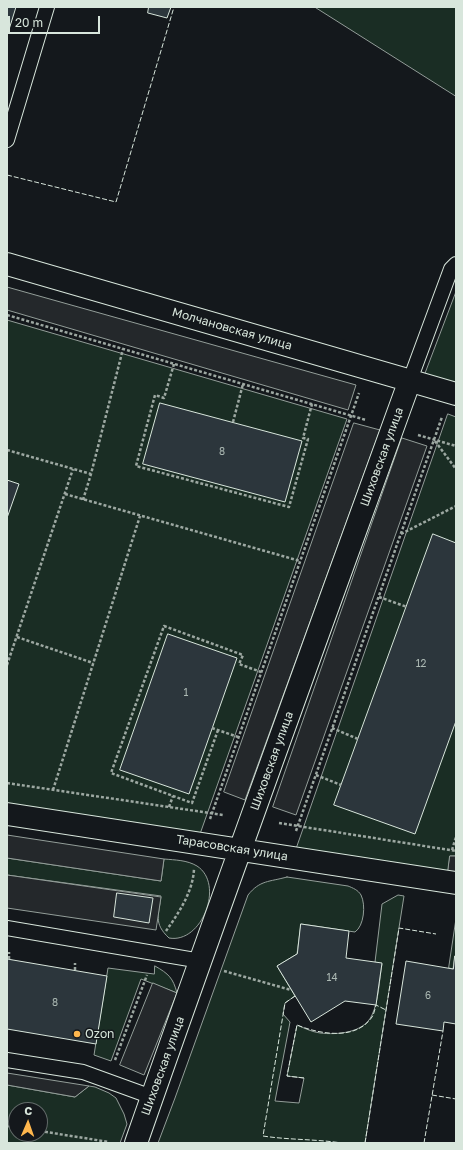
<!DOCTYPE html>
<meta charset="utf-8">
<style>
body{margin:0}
#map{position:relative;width:463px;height:1150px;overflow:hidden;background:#14181c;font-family:"Golos Text",sans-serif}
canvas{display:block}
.frame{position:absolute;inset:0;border:8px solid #d8e6dc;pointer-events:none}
.north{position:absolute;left:8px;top:1102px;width:40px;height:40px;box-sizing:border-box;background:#14181c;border:1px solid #626a69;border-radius:50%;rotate:2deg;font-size:11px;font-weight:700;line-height:16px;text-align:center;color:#d8e6dc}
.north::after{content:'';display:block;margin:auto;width:14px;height:18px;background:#ffb74d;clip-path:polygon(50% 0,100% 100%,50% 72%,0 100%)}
.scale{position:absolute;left:8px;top:16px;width:92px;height:18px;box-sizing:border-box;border:2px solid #d8e6dc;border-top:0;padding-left:5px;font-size:12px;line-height:14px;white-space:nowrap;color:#d8e6dc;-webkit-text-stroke:3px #14181c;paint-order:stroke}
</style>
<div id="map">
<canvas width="463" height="1150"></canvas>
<div class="frame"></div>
<div class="north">С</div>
<div class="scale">20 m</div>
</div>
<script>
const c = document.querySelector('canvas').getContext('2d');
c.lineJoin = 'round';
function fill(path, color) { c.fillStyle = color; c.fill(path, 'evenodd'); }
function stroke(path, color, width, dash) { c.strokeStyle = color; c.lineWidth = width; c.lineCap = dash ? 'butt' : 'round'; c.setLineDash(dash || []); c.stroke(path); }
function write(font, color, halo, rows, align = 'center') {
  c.font = font + ' "Golos Text",sans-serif'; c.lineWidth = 3; c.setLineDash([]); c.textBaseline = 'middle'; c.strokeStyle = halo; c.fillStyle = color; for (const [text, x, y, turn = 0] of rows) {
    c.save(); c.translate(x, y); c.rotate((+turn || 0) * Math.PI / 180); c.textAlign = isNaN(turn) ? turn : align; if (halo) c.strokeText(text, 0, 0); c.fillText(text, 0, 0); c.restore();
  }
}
const green = new Path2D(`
 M 315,7 L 456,7 L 456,96 Z
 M 456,292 L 456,386 L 424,377 Z
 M 7,320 L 347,419 L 200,834 L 7,805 Z
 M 448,414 L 456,417 L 456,856 L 450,856 L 448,872 L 296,850 Z
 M 7,858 L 161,881 L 164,859 C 175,860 187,860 197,866 C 225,884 202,944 169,938 C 153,923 159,915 161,896 L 7,875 Z
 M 287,877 L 348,886 C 353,888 358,890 361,895 C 366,905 364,926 355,932 L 301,924 L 297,954 L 277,966 L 295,996 L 285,1003 L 283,1014 L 290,1022 L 275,1101 L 299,1103 L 304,1078 L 287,1076 L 297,1025 C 304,1028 312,1032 320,1033 C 337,1035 364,1033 372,1015 C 379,1000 379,980 382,964 L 375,962 L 382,904 L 398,895 L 404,896 L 365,1143 L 158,1143 L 175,1098 L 248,895 C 260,880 269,882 287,877 Z
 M 456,919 L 456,956 L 455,956 L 453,969 L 449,968 Z
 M 155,966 C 169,974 173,978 177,993 L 141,979 L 111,1061 L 94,1055 L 108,968 L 154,974 Z
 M 7,1085 L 75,1097 L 89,1086 L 95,1087 L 109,1093 L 116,1098 L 124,1114 L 127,1124 L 120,1143 L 7,1143 ZM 16,1110 L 40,1110 L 40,1134 L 16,1134 Z`);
fill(green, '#1a2d24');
stroke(green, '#939e99', 1);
const parking = new Path2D(`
 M 7,287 L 356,385 L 348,410 L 7,310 Z
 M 354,423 L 380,430 L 245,800 L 224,792 Z
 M 402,438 L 427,446 L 296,815 L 273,807 Z
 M 7,835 L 164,859 L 161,881 L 7,858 Z
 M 450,856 L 456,856 L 456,874 L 448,872 Z
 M 7,875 L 161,897 L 156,930 L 7,908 Z
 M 153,983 L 177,993 L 144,1075 L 120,1065 Z
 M 7,1073 L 89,1086 L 75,1097 L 7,1085 Z`);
fill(parking, '#24282b');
stroke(parking, '#939e99', 1);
const building = new Path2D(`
 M 7,7 L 16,7 L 7,36 Z
 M 149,7 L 171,7 L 167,18 L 148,13 Z
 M 160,403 L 302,441 L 285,502 L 143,464 Z
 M 7,480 L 19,484 L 7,518 Z
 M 433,534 L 456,543 L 456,721 L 415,834 L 334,805 Z
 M 168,634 L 237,658 L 189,794 L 120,770 Z
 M 117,893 L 153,898 L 149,923 L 114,917 Z
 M 301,924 L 349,931 L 346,958 L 382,963 L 376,1005 L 345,1001 L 311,1022 L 277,966 L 297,954 Z
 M 455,956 L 456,956 L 456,1024 L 444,1022 L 443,1031 L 396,1024 L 406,961 L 453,969 Z
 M 7,959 L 107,976 L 96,1044 L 7,1029 Z`);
fill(building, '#2c363c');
stroke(building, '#d8e6dc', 1);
const lane = new Path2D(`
 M 7,140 L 47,7
 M 410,380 L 451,269 L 456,264
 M 7,928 L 201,961
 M 7,1060 L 83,1072 L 152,1097`);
const street = new Path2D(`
 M 7,264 L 456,394
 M 7,814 L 456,883
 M 136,1143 C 225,888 318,634 410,380`);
stroke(lane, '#d8e6dc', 16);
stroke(street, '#d8e6dc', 24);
stroke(new Path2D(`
 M 7,315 L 366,420
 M 174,364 L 164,398 L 155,395 L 136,466 L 289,507 L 308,439 L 303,438 L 312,404
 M 233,422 L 243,384
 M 418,435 L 456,446
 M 435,441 L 456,469
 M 7,450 L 91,474
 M 65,494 L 300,561
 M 83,500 L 91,474 L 123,349
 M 401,534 L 456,506
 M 379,597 L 407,607
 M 17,637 L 93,663
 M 7,665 L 73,469
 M 212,728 L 238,737
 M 332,728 L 358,739
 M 218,730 L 192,803 L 111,773 L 164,626 L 243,655 L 239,664 L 261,672
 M 316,775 L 341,785
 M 7,783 L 223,815
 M 53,790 L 140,516
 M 169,807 L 173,796
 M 210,819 L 359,393
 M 279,823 L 456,851
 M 296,831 L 442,417
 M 452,850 L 456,837
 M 166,931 C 178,914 193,892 194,869
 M 9,959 L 9,952
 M 75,970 L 75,963
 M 224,971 L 291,990
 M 115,1060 L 147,975
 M 7,1126 L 16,1127
 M 40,1131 L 109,1142`), '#9da8a2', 2.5, [3, 2]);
stroke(lane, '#14181c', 14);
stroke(street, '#14181c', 22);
stroke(new Path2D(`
 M 7,175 L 116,202 L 174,7
 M 295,996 L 285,1003 L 263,1136 C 289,1140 315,1139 342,1143
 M 304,1078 L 287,1076 L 297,1025 C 319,1034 356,1041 372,1017 C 374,1014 375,1009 376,1005 L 386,1010
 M 432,1095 L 456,1099
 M 365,1143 L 399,928 L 436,934
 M 424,1143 L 443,1031`), '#d8e6dc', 1, [5, 2]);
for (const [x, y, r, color] of [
 [77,1034,4,"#ffb74d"]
]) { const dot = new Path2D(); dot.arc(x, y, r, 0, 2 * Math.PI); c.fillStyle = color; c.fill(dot); stroke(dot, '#14181c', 1.5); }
write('10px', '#adbab4', null, [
 ["8",222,452],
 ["12",421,664],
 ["1",186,693],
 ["14",332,978],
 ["6",428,996],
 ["8",55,1003]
]);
write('12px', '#d8e6dc', '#14181c', [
 ["Молчановская улица",232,329,16],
 ["Шиховская улица",382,457,-70],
 ["Шиховская улица",272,761,-70],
 ["Тарасовская улица",232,848,9],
 ["Шиховская улица",163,1066,-70]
]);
write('12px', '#d8e6dc', '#14181c', [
 ["Ozon",85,1034]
], 'left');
</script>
